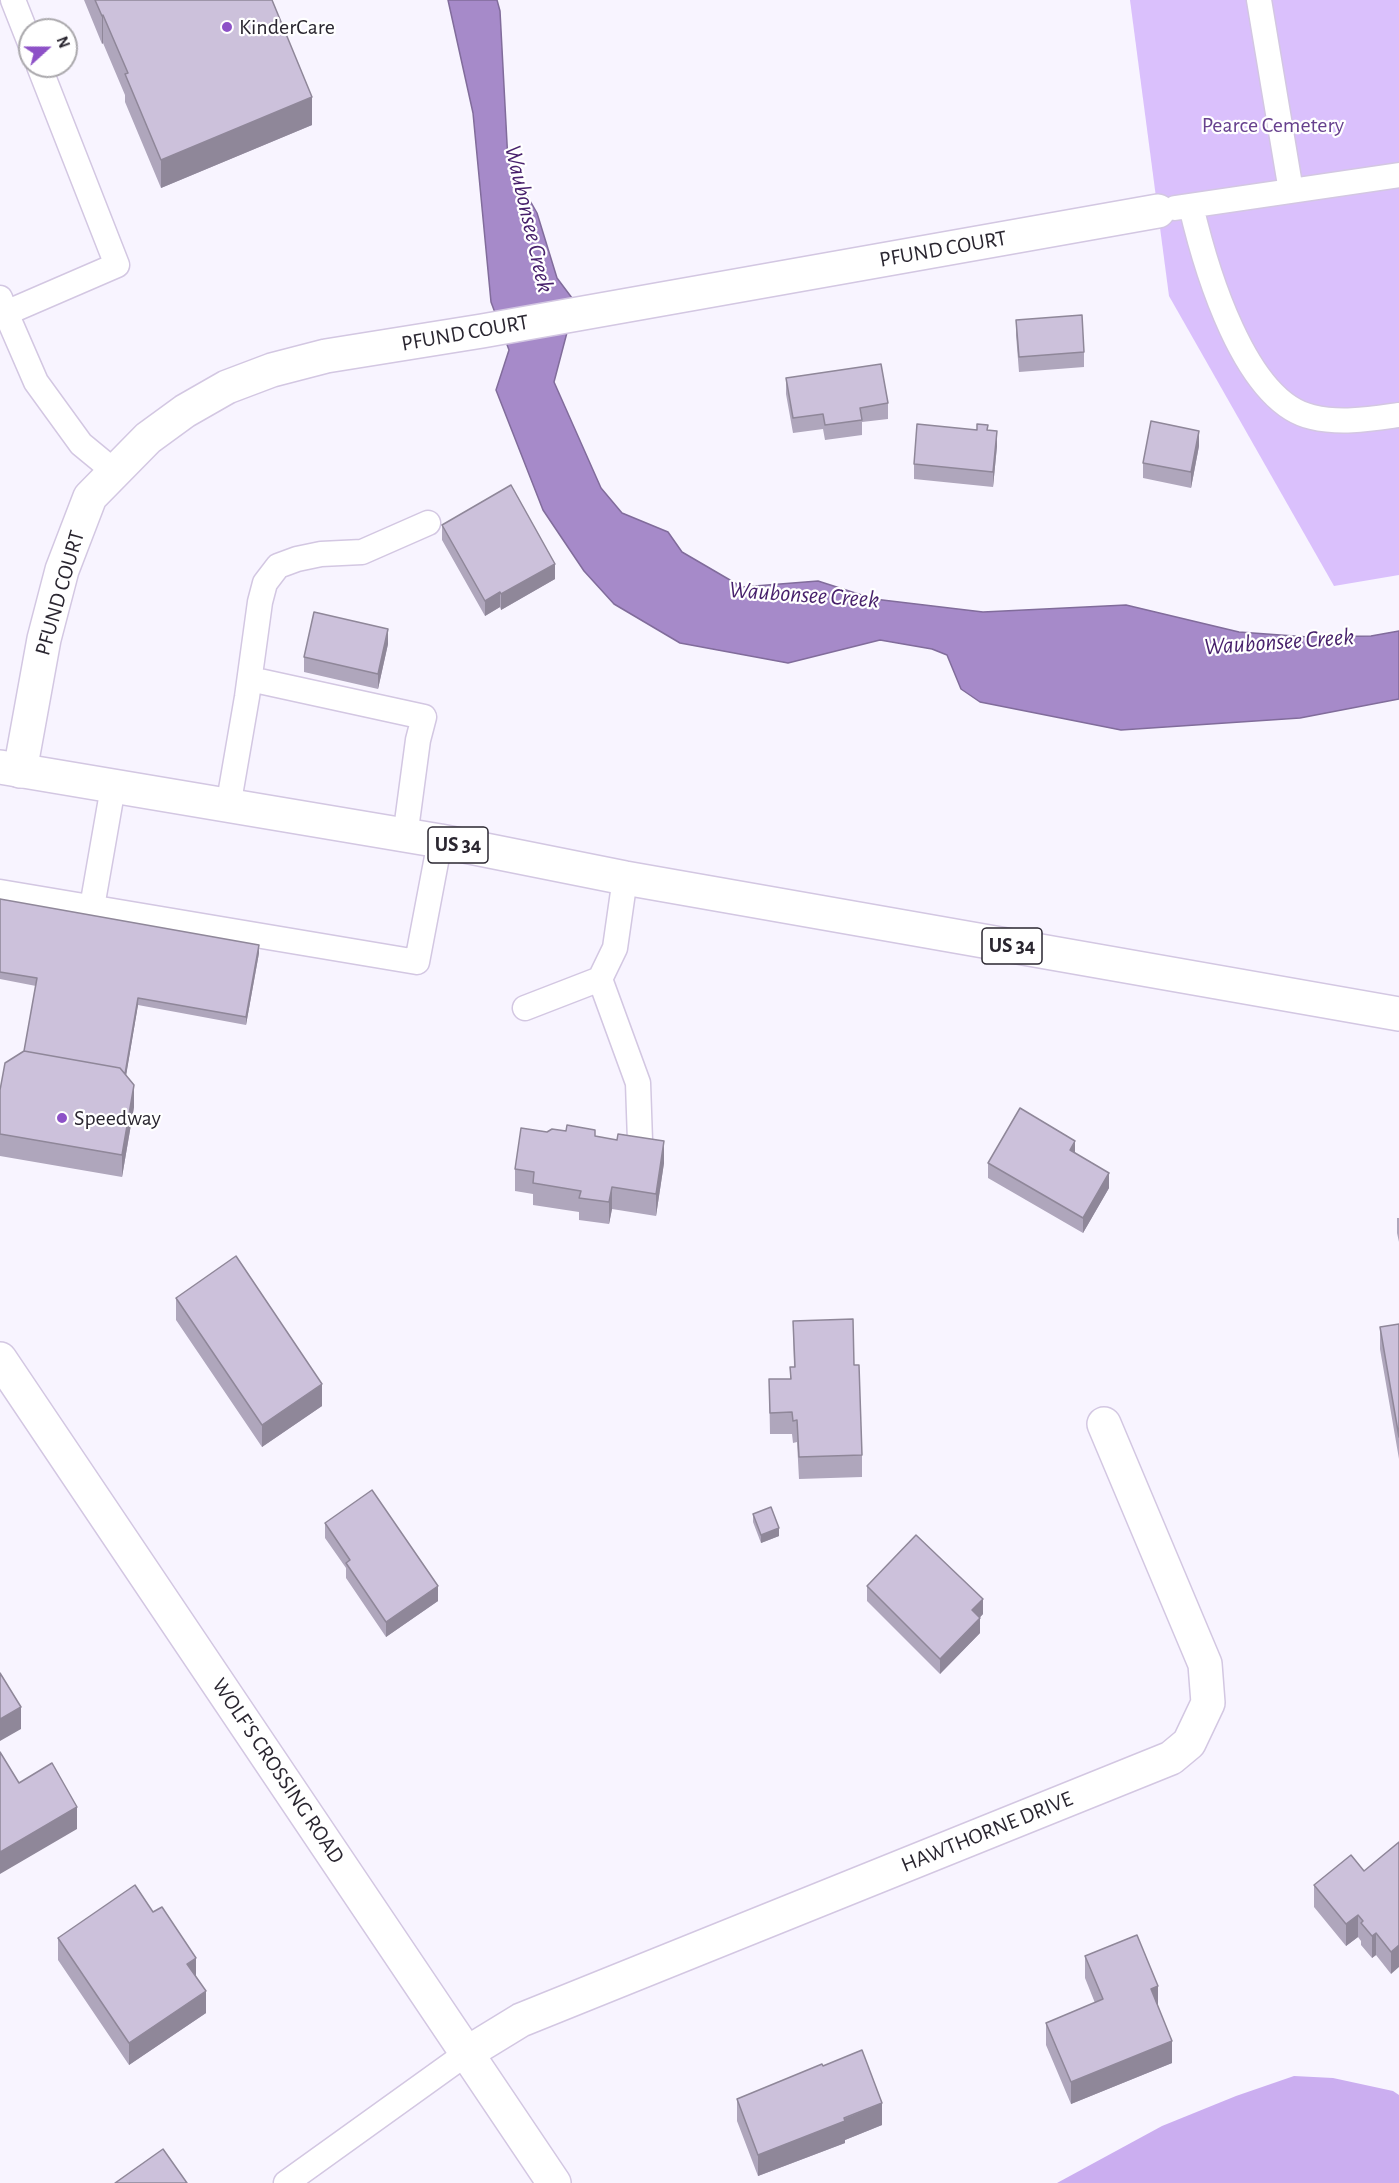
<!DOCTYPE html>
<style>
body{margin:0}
#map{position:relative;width:1399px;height:2183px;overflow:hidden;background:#f8f4ff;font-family:"Alegreya Sans",sans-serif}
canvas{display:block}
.north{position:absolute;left:18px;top:18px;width:60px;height:60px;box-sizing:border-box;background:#fff;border:2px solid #aaa8ac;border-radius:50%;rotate:69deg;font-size:16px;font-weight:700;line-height:24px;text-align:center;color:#2a2630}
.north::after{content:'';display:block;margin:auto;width:21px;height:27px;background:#8d51c7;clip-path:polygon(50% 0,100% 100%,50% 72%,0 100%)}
</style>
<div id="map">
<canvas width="1399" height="2183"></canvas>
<div class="north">N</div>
</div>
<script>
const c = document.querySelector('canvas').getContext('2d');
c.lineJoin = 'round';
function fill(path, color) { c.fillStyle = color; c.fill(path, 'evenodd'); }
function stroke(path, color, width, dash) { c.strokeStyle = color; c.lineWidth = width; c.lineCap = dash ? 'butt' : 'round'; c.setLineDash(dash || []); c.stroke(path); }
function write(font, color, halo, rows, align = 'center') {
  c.font = font + ' "Alegreya Sans",sans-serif'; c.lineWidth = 4.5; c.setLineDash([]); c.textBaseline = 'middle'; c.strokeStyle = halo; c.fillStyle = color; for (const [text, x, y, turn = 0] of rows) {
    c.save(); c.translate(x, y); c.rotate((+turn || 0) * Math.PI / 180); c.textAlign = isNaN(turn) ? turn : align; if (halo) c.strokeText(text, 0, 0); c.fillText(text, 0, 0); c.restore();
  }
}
fill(new Path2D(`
 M 1130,0 L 1399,0 L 1399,575 L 1334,586 L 1169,296 Z`), '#dac0fc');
fill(new Path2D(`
 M 1294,2076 L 1333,2078 L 1393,2091 L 1399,2095 L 1399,2183 L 1057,2183 L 1162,2126 L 1236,2096 Z`), '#cbaef0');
const water = new Path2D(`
 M 448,0 L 497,0 L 500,11 L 508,162 L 537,213 L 557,278 L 575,302 L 554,382 L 601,488 L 622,513 L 668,532 L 682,552 L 742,587 L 818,581 L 874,599 L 983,612 L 1126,605 L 1239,632 L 1308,637 L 1371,636 L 1399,631 L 1399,699 L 1300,718 L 1121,730 L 980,702 L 961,689 L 947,655 L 932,649 L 880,640 L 788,663 L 680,643 L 614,604 L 584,571 L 543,510 L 496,390 L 509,350 L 491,302 L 473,113 Z`);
fill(water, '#a68ac9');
stroke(water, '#816c9b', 1.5);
const service = new Path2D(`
 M 13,0 L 30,43
 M 1259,0 L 1291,191
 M 1191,206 C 1205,266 1244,402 1312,417 C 1341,424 1370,419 1399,415
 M 1175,208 L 1399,175
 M 0,298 L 6,313 L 117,265 L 39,66
 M 0,316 L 6,313 L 36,382 L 81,444 L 115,472
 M 250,679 L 424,717 L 418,740 L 405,837
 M 228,807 L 247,697 L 260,602 L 265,583 L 278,566 L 297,559 L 321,554 L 362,552 L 428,523
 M 0,892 L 417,962 L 440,841
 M 92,907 L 113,787
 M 600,979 L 638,1083 L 640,1141
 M 525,1008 L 600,979 L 615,948 L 625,878
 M 286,2183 L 467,2053`);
const minor = new Path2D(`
 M 20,771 L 44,639 L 62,570 L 90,497 L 148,438 L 185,411 L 227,387 L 272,370 L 326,356 L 482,331 L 1158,211
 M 467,2053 L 521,2020 L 1171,1758 L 1189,1743 L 1208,1703 L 1205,1664 L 1104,1424`);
const secondary = new Path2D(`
 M 0,1359 L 554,2183`);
const primary = new Path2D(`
 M 0,767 L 440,841 L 625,878 L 1399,1014`);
stroke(service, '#d3c7e2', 27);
stroke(minor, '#d3c7e2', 36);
stroke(secondary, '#d3c7e2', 36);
stroke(primary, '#d3c7e2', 36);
stroke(service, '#fff', 24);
stroke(minor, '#fff', 33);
stroke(secondary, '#fff', 33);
stroke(primary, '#fff', 33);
fill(new Path2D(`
 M 84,0 L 272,0 L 312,125 L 161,188 L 125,102 L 125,95 L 103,43 L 102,44 Z
 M 1016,320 L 1084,352 L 1084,367 L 1019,372 L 1016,335 Z
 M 786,378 L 888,403 L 888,419 L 862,422 L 862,435 L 825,440 L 823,429 L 793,433 L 786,394 Z
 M 977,430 L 988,430 L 997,446 L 993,487 L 914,479 L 914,464 Z
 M 1199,446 L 1191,488 L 1143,478 L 1143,463 Z
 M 442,525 L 555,579 L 501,610 L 500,607 L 485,616 L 442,540 Z
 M 388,644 L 378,689 L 304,672 L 304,657 Z
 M 0,899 L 259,953 L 246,1025 L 138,1005 L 126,1075 L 134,1107 L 122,1177 L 0,1156 L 0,1090 L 24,1051 L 36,986 L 0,979 Z
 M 595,1136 L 664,1163 L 656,1216 L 612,1209 L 609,1224 L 579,1220 L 579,1212 L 533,1205 L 533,1194 L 515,1191 L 515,1169 Z
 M 988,1163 L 1109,1188 L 1083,1233 L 988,1178 Z
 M 1397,1218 L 1399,1218 L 1399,1242 L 1397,1233 Z
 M 176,1298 L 322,1406 L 262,1447 L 176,1320 Z
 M 793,1321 L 854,1365 L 862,1455 L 862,1477 L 799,1479 L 797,1442 L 793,1443 L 792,1434 L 770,1434 L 769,1379 L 790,1379 L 790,1367 L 794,1367 Z
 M 1399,1324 L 1399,1459 L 1380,1349 L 1380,1327 Z
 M 753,1514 L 779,1536 L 761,1543 L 753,1522 Z
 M 325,1523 L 438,1601 L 386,1637 L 346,1578 L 346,1568 L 325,1538 Z
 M 867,1586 L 983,1614 L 979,1618 L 980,1633 L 940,1674 L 867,1601 Z
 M 1399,1842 L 1391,1974 L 1376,1955 L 1372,1958 L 1361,1945 L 1361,1941 L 1358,1937 L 1346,1946 L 1314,1907 L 1314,1885 L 1364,1871 Z
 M 58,1938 L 196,1977 L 206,2013 L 129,2065 L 58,1960 Z
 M 1085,1956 L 1172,2063 L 1071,2104 L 1046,2045 L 1046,2023 L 1095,2003 L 1085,1978 Z
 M 823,2066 L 882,2125 L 845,2140 L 845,2143 L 758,2176 L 737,2121 L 737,2099 Z`), '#afa6bc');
fill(new Path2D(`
 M 103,15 L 103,43 L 102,44 L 102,16 Z
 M 312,97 L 312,125 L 161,188 L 161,160 Z
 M 997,431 L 997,446 L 993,487 L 993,472 Z
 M 1199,431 L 1199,446 L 1191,488 L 1191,472 Z
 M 555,564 L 555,579 L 501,610 L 501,594 Z
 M 500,592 L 500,607 L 485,616 L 485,601 Z
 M 388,629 L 388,644 L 378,689 L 378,674 Z
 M 259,945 L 259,953 L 246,1025 L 246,1017 Z
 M 138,998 L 138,1005 L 124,1088 L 121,1082 Z
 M 134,1085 L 134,1107 L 122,1177 L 122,1155 Z
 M 664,1141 L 664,1163 L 656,1216 L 656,1194 Z
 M 1075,1141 L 1075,1156 L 1070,1150 Z
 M 1109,1173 L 1109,1188 L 1083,1233 L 1083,1218 Z
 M 612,1187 L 612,1209 L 609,1224 L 609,1202 Z
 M 322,1384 L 322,1406 L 262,1447 L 262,1425 Z
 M 779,1528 L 779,1536 L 761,1543 L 761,1535 Z
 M 438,1586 L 438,1601 L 386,1637 L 386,1622 Z
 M 983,1599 L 983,1614 L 972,1626 L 972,1610 Z
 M 980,1618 L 980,1633 L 940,1674 L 940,1659 Z
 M 21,1707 L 21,1729 L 0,1741 L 0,1719 Z
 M 77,1807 L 77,1829 L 0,1874 L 0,1852 Z
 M 1358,1915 L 1358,1937 L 1346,1946 L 1346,1924 Z
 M 1376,1933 L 1376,1955 L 1372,1958 L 1372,1936 Z
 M 1399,1945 L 1399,1967 L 1391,1974 L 1391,1952 Z
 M 196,1958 L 196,1980 L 187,1964 Z
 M 1158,1986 L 1158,2008 L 1151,1989 Z
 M 206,1991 L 206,2013 L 129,2065 L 129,2043 Z
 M 1172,2041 L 1172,2063 L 1071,2104 L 1071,2082 Z
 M 882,2103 L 882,2125 L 845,2140 L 845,2143 L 758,2176 L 758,2155 Z`), '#8f8799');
const building = new Path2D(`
 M 95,0 L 272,0 L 312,97 L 161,160 L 125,74 L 128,73 L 103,15 L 102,16 Z
 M 1082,315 L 1084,352 L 1019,357 L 1016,320 Z
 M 881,364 L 888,403 L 860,408 L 862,420 L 825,425 L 823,414 L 793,418 L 786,378 Z
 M 1151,421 L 1199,431 L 1191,472 L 1143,463 Z
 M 917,424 L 977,430 L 977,424 L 988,425 L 987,430 L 997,431 L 993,472 L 914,464 Z
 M 511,485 L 555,564 L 501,594 L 500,592 L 485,601 L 442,525 Z
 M 314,612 L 388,629 L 378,674 L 304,657 Z
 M 0,899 L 259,945 L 246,1017 L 138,998 L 125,1074 L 120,1068 L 24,1051 L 37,978 L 0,972 Z
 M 24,1051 L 120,1068 L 134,1085 L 122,1155 L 0,1134 L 0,1090 L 5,1063 Z
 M 1020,1108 L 1075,1141 L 1070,1150 L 1109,1173 L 1083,1218 L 988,1163 Z
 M 567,1125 L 595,1130 L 595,1136 L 617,1140 L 618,1134 L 664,1141 L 656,1194 L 612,1187 L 609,1202 L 579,1198 L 581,1191 L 533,1183 L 534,1172 L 515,1169 L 521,1128 L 547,1132 L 552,1129 L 566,1131 Z
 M 236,1256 L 322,1384 L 262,1425 L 176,1298 Z
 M 853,1319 L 854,1365 L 859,1365 L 862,1455 L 799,1457 L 797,1420 L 793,1421 L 792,1412 L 770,1413 L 769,1379 L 791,1379 L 790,1367 L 795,1367 L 793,1321 Z
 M 1399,1324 L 1399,1437 L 1380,1327 Z
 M 372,1490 L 438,1586 L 386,1622 L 346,1563 L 350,1560 L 325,1523 Z
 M 771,1507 L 779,1528 L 761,1535 L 753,1514 Z
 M 916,1535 L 983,1599 L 972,1610 L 980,1618 L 940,1659 L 867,1586 Z
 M 0,1673 L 21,1707 L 0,1719 Z
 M 0,1752 L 19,1783 L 52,1763 L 77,1807 L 0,1852 Z
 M 1399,1842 L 1399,1945 L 1391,1952 L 1376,1933 L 1372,1936 L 1361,1923 L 1363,1921 L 1358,1915 L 1346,1924 L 1314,1885 L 1351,1855 L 1364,1871 Z
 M 135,1885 L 153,1912 L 162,1907 L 196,1958 L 187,1964 L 206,1991 L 129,2043 L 58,1938 Z
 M 1137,1935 L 1158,1986 L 1151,1989 L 1172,2041 L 1071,2082 L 1046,2023 L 1103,1999 L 1085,1956 Z
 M 862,2050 L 882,2103 L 844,2118 L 845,2121 L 758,2155 L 737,2099 L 822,2064 L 823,2066 Z
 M 163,2149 L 187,2183 L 115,2183 Z`);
fill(building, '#ccc1db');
stroke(building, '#8f8799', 1.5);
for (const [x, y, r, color] of [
 [227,27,6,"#8d51c7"],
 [62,1118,6,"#8d51c7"]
]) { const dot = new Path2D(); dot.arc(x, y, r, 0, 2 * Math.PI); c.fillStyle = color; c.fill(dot); stroke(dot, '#fff', 2); }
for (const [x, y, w] of [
 [458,845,60],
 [1012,946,60]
]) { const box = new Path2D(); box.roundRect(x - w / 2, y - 18, w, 36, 4.5); c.fillStyle = '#fff'; c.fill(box); stroke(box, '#2a2630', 1.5); }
write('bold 21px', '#2a2630', null, [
 ["US 34",458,845],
 ["US 34",1012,946]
]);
write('22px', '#2a2630', '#fff', [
 ["KinderCare",239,27],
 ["Speedway",74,1118]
], 'left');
write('22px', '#67418e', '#fff', [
 ["Pearce Cemetery",1273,125]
]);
write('22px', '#2a2630', '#fff', [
 ["PFUND COURT",943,249,-10],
 ["PFUND COURT",465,333,-10],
 ["PFUND COURT",60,593,-74],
 ["WOLF'S CROSSING ROAD",278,1771,56],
 ["HAWTHORNE DRIVE",987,1832,-22]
]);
write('italic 24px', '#48216c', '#fff', [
 ["Waubonsee Creek",529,219,77],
 ["Waubonsee Creek",804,595,4],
 ["Waubonsee Creek",1279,642,-4]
]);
</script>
